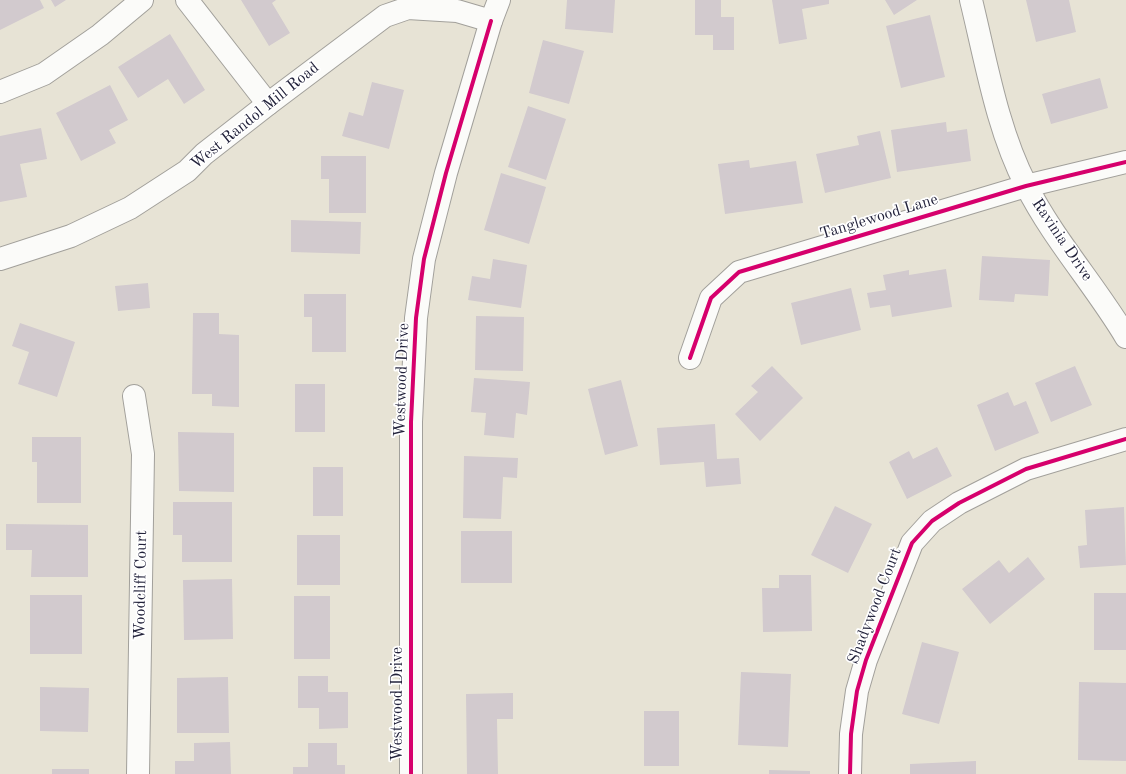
<!DOCTYPE html>
<style>
body{margin:0}
canvas{display:block;background:#e7e3d5}
</style>
<canvas width="1126" height="774"></canvas>
<script>
const c = document.querySelector('canvas').getContext('2d');
c.lineJoin = 'round';
function fill(path, color) { c.fillStyle = color; c.fill(path, 'evenodd'); }
function stroke(path, color, width, dash) { c.strokeStyle = color; c.lineWidth = width; c.lineCap = dash ? 'butt' : 'round'; c.setLineDash(dash || []); c.stroke(path); }
function write(font, color, halo, rows, align = 'center') {
  c.font = font + ' "Old Standard TT",serif'; c.lineWidth = 3.5; c.setLineDash([]); c.textBaseline = 'middle'; c.strokeStyle = halo; c.fillStyle = color; for (const [text, x, y, turn = 0] of rows) {
    c.save(); c.translate(x, y); c.rotate((+turn || 0) * Math.PI / 180); c.textAlign = isNaN(turn) ? turn : align; if (halo) c.strokeText(text, 0, 0); c.fillText(text, 0, 0); c.restore();
  }
}
fill(new Path2D(`
 M 0,0 L 40,0 L 44,8 L 0,30 Z
 M 51,0 L 66,0 L 55,7 Z
 M 241,0 L 276,0 L 272,3 L 290,33 L 269,46 Z
 M 567,0 L 615,0 L 613,33 L 565,29 Z
 M 695,0 L 721,0 L 721,17 L 734,17 L 734,50 L 713,50 L 713,35 L 695,35 Z
 M 772,0 L 829,0 L 829,4 L 802,9 L 807,39 L 779,44 Z
 M 885,0 L 917,0 L 894,15 Z
 M 1026,0 L 1069,0 L 1076,32 L 1036,42 Z
 M 930,15 L 945,77 L 901,88 L 886,26 Z
 M 170,34 L 205,90 L 184,104 L 168,79 L 138,98 L 118,67 Z
 M 543,40 L 584,51 L 569,104 L 529,93 Z
 M 1100,78 L 1108,108 L 1051,124 L 1042,94 Z
 M 372,82 L 404,90 L 389,149 L 342,136 L 349,112 L 363,116 Z
 M 110,85 L 128,120 L 109,130 L 116,143 L 81,161 L 56,113 Z
 M 528,106 L 566,119 L 546,180 L 508,167 Z
 M 946,122 L 947,132 L 967,129 L 971,161 L 897,172 L 891,130 Z
 M 41,128 L 47,159 L 20,164 L 27,197 L 0,202 L 0,136 Z
 M 880,131 L 891,178 L 825,193 L 816,154 L 859,145 L 857,136 Z
 M 321,156 L 366,156 L 366,213 L 329,213 L 329,179 L 321,179 Z
 M 749,160 L 750,168 L 796,161 L 803,203 L 725,214 L 718,164 Z
 M 501,173 L 546,187 L 529,244 L 484,230 Z
 M 291,220 L 361,222 L 360,254 L 291,252 Z
 M 982,256 L 1050,260 L 1048,296 L 1015,294 L 1014,302 L 979,300 Z
 M 493,259 L 527,265 L 521,308 L 468,300 L 472,276 L 490,279 Z
 M 946,269 L 952,307 L 892,317 L 890,305 L 870,308 L 867,293 L 886,290 L 883,275 L 909,270 L 909,275 Z
 M 148,283 L 150,308 L 118,311 L 115,286 Z
 M 851,288 L 861,330 L 801,345 L 791,303 Z
 M 304,294 L 346,294 L 346,352 L 312,352 L 312,317 L 304,317 Z
 M 193,313 L 219,313 L 219,334 L 239,335 L 239,407 L 212,406 L 212,394 L 192,394 Z
 M 476,316 L 524,317 L 523,371 L 475,370 Z
 M 20,323 L 75,342 L 57,397 L 18,384 L 29,352 L 12,346 Z
 M 772,366 L 803,398 L 760,441 L 735,414 L 758,392 L 751,386 Z
 M 1075,366 L 1092,405 L 1051,422 L 1035,383 Z
 M 474,378 L 530,382 L 527,415 L 516,413 L 514,438 L 484,435 L 486,413 L 471,412 Z
 M 621,380 L 638,446 L 605,455 L 588,389 Z
 M 295,384 L 325,384 L 325,432 L 295,432 Z
 M 1008,392 L 1014,406 L 1026,401 L 1039,433 L 995,451 L 977,405 Z
 M 715,424 L 717,459 L 739,458 L 741,484 L 706,487 L 704,462 L 660,465 L 657,428 Z
 M 178,432 L 234,433 L 234,492 L 179,491 Z
 M 32,437 L 81,437 L 81,503 L 37,503 L 37,462 L 32,462 Z
 M 937,447 L 952,476 L 907,499 L 889,462 L 909,451 L 913,459 Z
 M 464,456 L 518,458 L 517,478 L 503,477 L 501,519 L 463,518 Z
 M 313,467 L 343,467 L 343,516 L 313,516 Z
 M 173,502 L 232,502 L 232,562 L 182,562 L 182,535 L 173,535 Z
 M 835,506 L 872,524 L 848,573 L 811,555 Z
 M 1124,507 L 1126,565 L 1080,568 L 1078,546 L 1087,545 L 1085,510 Z
 M 6,524 L 88,525 L 88,577 L 31,577 L 32,550 L 6,550 Z
 M 461,531 L 512,531 L 512,583 L 461,583 Z
 M 297,535 L 340,535 L 340,585 L 297,585 Z
 M 1028,557 L 1045,579 L 990,624 L 962,589 L 999,560 L 1009,573 Z
 M 779,575 L 811,575 L 812,631 L 763,632 L 762,588 L 779,588 Z
 M 232,579 L 233,639 L 184,640 L 183,580 Z
 M 1094,593 L 1126,593 L 1126,650 L 1094,650 Z
 M 30,595 L 82,595 L 82,654 L 30,654 Z
 M 294,596 L 330,596 L 330,659 L 294,659 Z
 M 922,642 L 959,652 L 939,724 L 902,714 Z
 M 741,672 L 791,674 L 788,747 L 738,745 Z
 M 298,676 L 328,676 L 328,692 L 348,692 L 348,728 L 319,729 L 319,708 L 298,708 Z
 M 228,677 L 229,733 L 177,733 L 177,678 Z
 M 1079,682 L 1126,683 L 1126,761 L 1078,760 Z
 M 40,687 L 89,688 L 88,732 L 40,731 Z
 M 513,693 L 513,719 L 497,719 L 498,774 L 467,774 L 466,694 Z
 M 644,711 L 679,711 L 679,766 L 644,766 Z
 M 230,742 L 231,774 L 175,774 L 175,761 L 194,761 L 194,743 Z
 M 308,743 L 337,743 L 337,765 L 345,765 L 345,774 L 293,774 L 293,767 L 308,767 Z
 M 976,761 L 976,774 L 910,774 L 910,764 Z
 M 52,769 L 89,769 L 89,774 L 52,774 Z
 M 769,770 L 810,771 L 810,774 L 769,774 Z`), '#d2cace');
const minor = new Path2D(`
 M 187,0 L 268,104
 M 971,0 C 986,61 997,129 1026,185 C 1053,239 1095,285 1126,337
 M 0,92 L 44,74 L 100,35 L 142,0
 M 690,358 L 711,298 L 739,272 L 1026,186 L 1126,162
 M 134,396 L 143,454 L 138,774
 M 850,774 L 851,734 L 857,691 L 866,660 L 912,543 L 932,521 L 959,503 L 1026,469 L 1126,439`);
const tertiary = new Path2D(`
 M 411,774 L 411,422 L 416,318 L 424,259 L 446,173 L 491,21`);
const secondary = new Path2D(`
 M 0,259 L 71,236 L 130,208 L 187,171 L 204,154 L 268,104 L 385,16 L 408,8 L 424,9 L 457,11 L 491,21 L 499,0`);
stroke(minor, '#a2a09b', 24);
stroke(tertiary, '#a2a09b', 24);
stroke(secondary, '#a2a09b', 24);
stroke(minor, '#fbfbf9', 22);
stroke(tertiary, '#fbfbf9', 22);
stroke(secondary, '#fbfbf9', 22);
stroke(new Path2D(`
 M 690,358 L 711,298 L 739,272 L 1026,186 L 1126,162
 M 411,774 L 411,422 L 416,318 L 424,259 L 446,173 L 491,21
 M 850,774 L 851,734 L 857,691 L 866,660 L 912,543 L 932,521 L 959,503 L 1026,469 L 1126,439`), '#d6006c', 4);
write('16px', '#22223b', '#fff', [
 ["West Randol Mill Road",255,116,-39],
 ["Tanglewood Lane",879,217,-17],
 ["Ravinia Drive",1062,240,56],
 ["Westwood Drive",402,380,-88],
 ["Woodcliff Court",141,585,-89],
 ["Shadywood Court",875,606,-69],
 ["Westwood Drive",398,704,-90]
]);
</script>
